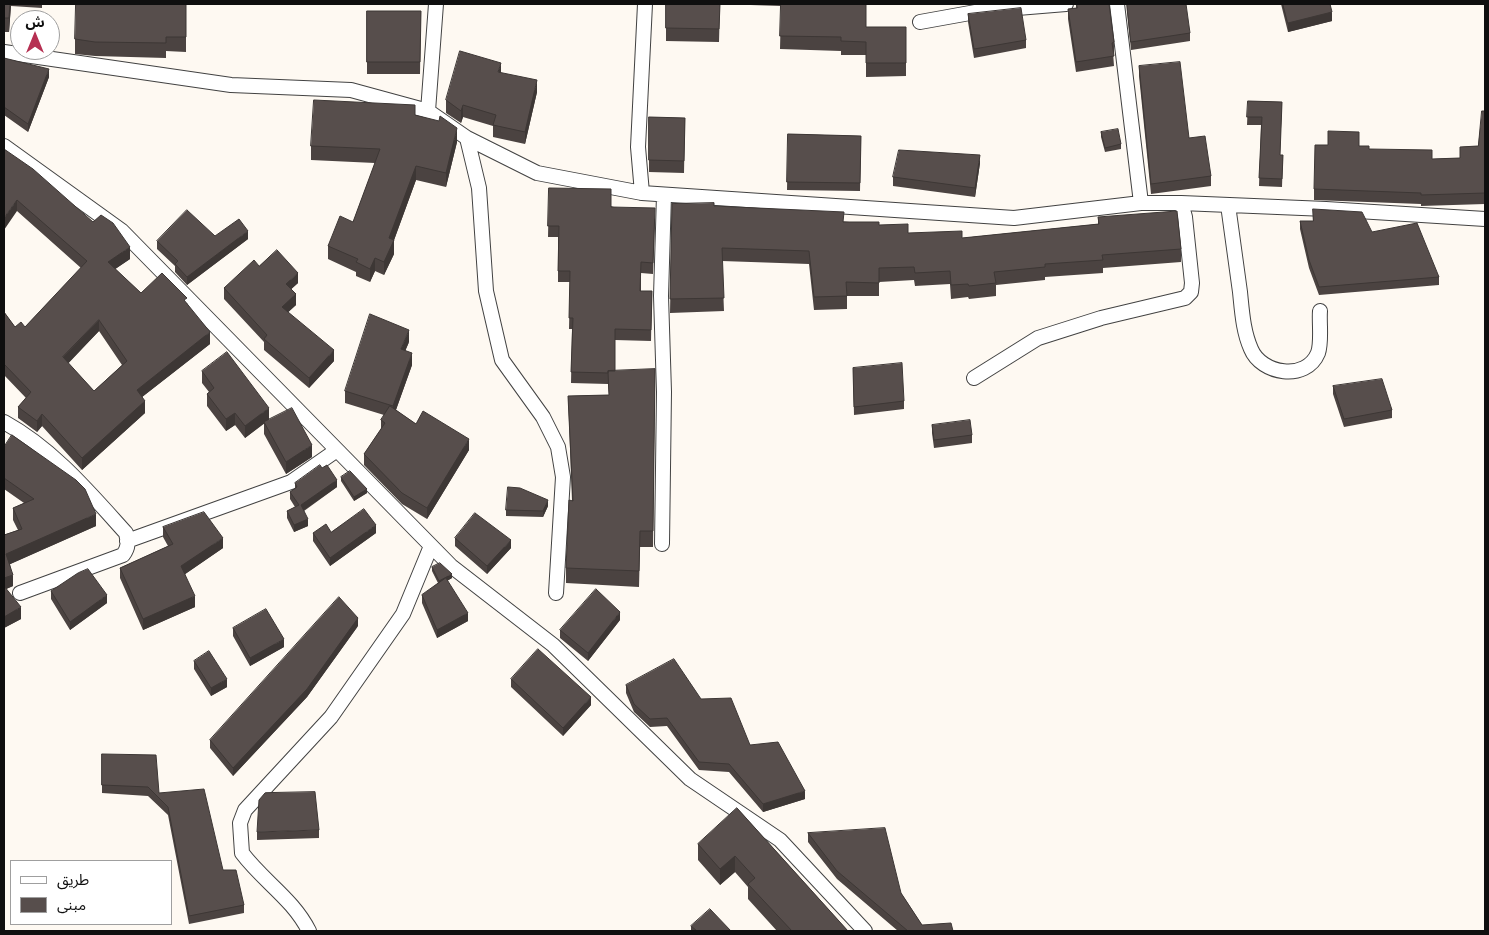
<!DOCTYPE html>
<meta charset="utf-8">
<style>
body{margin:0}
#map{position:relative;width:1489px;height:935px;overflow:hidden;background:#fef9f2;font-family:Literata,"Noto Sans Arabic",serif}
canvas{display:block}
.frame{position:absolute;inset:0;border:5px solid #0f0f0f;pointer-events:none}
.legend{position:absolute;left:10px;top:860px;width:162px;height:65px;box-sizing:border-box;background:#fff;border:1px solid #9f9f9f;margin:0;padding:6px 9px;list-style:none;font-size:15px;color:#0f0f0f}
.legend li{display:flex;align-items:center;gap:10px;height:25px}
.legend b{width:25px;border:1px solid #9f9f9f}
.north{position:absolute;left:10px;top:10px;width:50px;height:50px;box-sizing:border-box;background:#fff;border:1px solid #9f9f9f;border-radius:50%;rotate:0deg;font-size:14px;font-weight:700;line-height:20px;text-align:center;color:#0f0f0f}
.north::after{content:'';display:block;margin:auto;width:18px;height:22px;background:#b63052;clip-path:polygon(50% 0,100% 100%,50% 72%,0 100%)}
</style>
<div id="map">
<canvas width="1489" height="935"></canvas>
<div class="frame"></div>
<ul class="legend">
<li><b style="height:6px;background:#fff"></b>طريق</li>
<li><b style="height:14px;background:#574e4c"></b>مبنى</li>
</ul>
<div class="north">ش</div>
</div>
<script>
const c = document.querySelector('canvas').getContext('2d');
c.lineJoin = 'round';
function stroke(path, color, width, dash) { c.strokeStyle = color; c.lineWidth = width; c.lineCap = dash ? 'butt' : 'round'; c.setLineDash(dash || []); c.stroke(path); }
function fill(path, color) { c.fillStyle = color; c.fill(path, 'evenodd'); }
const minor = new Path2D(`
 M 1117,4 L 1141,203
 M 920,22 L 981,11 L 1066,4
 M 4,52 L 231,85 L 351,90 L 428,111 L 467,138 L 537,173 L 642,193 L 1014,218 L 1141,203 L 1181,203 L 1326,209 L 1485,219
 M 428,111 L 436,4
 M 467,138 L 479,188 L 486,291 L 502,360 L 543,417 L 558,447 L 563,477 L 556,593
 M 4,146 L 122,231 L 451,566 L 553,645 L 690,779 L 780,840 L 865,931
 M 642,193 L 638,147 L 645,4
 M 1228,205 C 1232,234 1236,263 1240,292 C 1242,311 1243,331 1251,349 C 1261,374 1306,382 1318,353 C 1322,342 1319,323 1320,311
 M 974,378 L 1038,338 L 1101,318 L 1185,298 L 1191,292 L 1192,283 L 1185,217 L 1181,203
 M 4,422 C 53,449 89,492 126,533 C 128,542 129,547 123,555 L 20,593
 M 127,541 L 291,482 L 337,450
 M 662,544 L 664,392 L 661,296 L 664,195
 M 309,931 C 293,899 263,881 242,853 L 240,823 L 245,810 L 331,717 L 403,614 L 431,546`);
stroke(minor, '#424242', 16);
stroke(minor, '#fff', 14);
fill(new Path2D(`
 M 4,4 L 42,4 L 42,8 L 11,6 L 9,32 L 4,32 Z
 M 186,4 L 186,52 L 166,51 L 166,58 L 95,56 L 75,54 L 75,39 Z
 M 666,4 L 866,4 L 866,27 L 906,27 L 906,76 L 866,77 L 866,55 L 841,55 L 841,51 L 780,49 L 781,6 L 720,4 L 719,42 L 666,41 Z
 M 1076,4 L 1109,4 L 1114,42 L 1114,52 L 1113,52 L 1114,66 L 1076,72 L 1068,19 L 1068,9 L 1076,8 Z
 M 1127,4 L 1190,33 L 1190,41 L 1131,50 L 1127,10 Z
 M 1281,4 L 1330,4 L 1332,21 L 1288,32 Z
 M 367,11 L 421,11 L 420,74 L 367,74 Z
 M 968,14 L 1026,40 L 1026,48 L 974,58 L 968,22 Z
 M 4,58 L 49,77 L 28,132 L 4,115 Z
 M 1139,66 L 1189,138 L 1211,176 L 1211,186 L 1151,194 L 1139,76 Z
 M 501,73 L 537,92 L 525,144 L 493,137 L 493,126 L 463,117 L 461,123 L 446,113 L 446,100 Z
 M 1248,101 L 1282,102 L 1280,155 L 1283,155 L 1282,187 L 1259,186 L 1261,125 L 1247,125 Z
 M 1485,111 L 1485,204 L 1421,206 L 1421,204 L 1314,200 L 1314,189 L 1359,146 L 1369,149 L 1432,159 L 1460,158 L 1460,147 L 1478,146 Z
 M 415,115 L 457,142 L 446,187 L 416,180 L 394,240 L 394,254 L 384,275 L 375,271 L 370,282 L 356,276 L 356,272 L 328,259 L 328,246 L 353,222 L 375,163 L 311,160 L 311,146 Z
 M 649,117 L 685,118 L 684,173 L 649,172 Z
 M 1101,132 L 1121,144 L 1121,149 L 1105,152 L 1101,137 Z
 M 788,134 L 861,136 L 860,191 L 787,190 Z
 M 4,149 L 130,259 L 115,269 L 141,293 L 187,303 L 210,344 L 142,397 L 145,413 L 82,470 L 42,426 L 37,432 L 18,418 L 18,407 L 26,398 L 4,375 L 4,312 L 15,327 L 25,327 L 81,268 L 17,211 ZM 99,331 L 122,365 L 94,391 L 68,363 Z
 M 980,163 L 975,197 L 893,186 L 893,177 Z
 M 549,188 L 655,219 L 653,274 L 641,273 L 641,291 L 652,291 L 651,341 L 615,340 L 615,371 L 655,369 L 653,547 L 640,547 L 639,587 L 566,583 L 566,568 L 572,501 L 568,396 L 609,395 L 608,384 L 571,383 L 572,329 L 569,329 L 570,282 L 558,282 L 558,237 L 548,237 Z
 M 672,204 L 879,225 L 908,233 L 962,238 L 1098,224 L 1098,217 L 1181,249 L 1181,262 L 1103,268 L 1103,273 L 1045,277 L 1045,280 L 996,285 L 996,296 L 969,299 L 968,297 L 951,299 L 950,284 L 915,286 L 914,280 L 879,282 L 879,296 L 847,296 L 847,309 L 814,310 L 809,264 L 722,261 L 724,311 L 670,313 Z
 M 1300,221 L 1372,232 L 1439,277 L 1439,285 L 1319,295 L 1309,268 L 1300,229 Z
 M 215,236 L 248,239 L 187,285 L 175,272 L 175,266 L 157,249 L 157,241 Z
 M 259,266 L 298,283 L 291,289 L 296,305 L 288,312 L 334,361 L 309,388 L 264,350 L 264,342 L 224,299 L 224,288 Z
 M 409,342 L 405,351 L 412,365 L 396,410 L 416,424 L 469,450 L 427,519 L 402,504 L 364,465 L 364,454 L 381,429 L 381,420 L 384,415 L 345,403 L 345,391 Z
 M 853,368 L 904,401 L 904,409 L 854,415 Z
 M 202,371 L 269,420 L 312,457 L 286,474 L 264,434 L 264,423 L 245,438 L 235,425 L 226,431 L 207,406 L 207,394 L 209,392 L 202,383 Z
 M 1333,386 L 1392,410 L 1392,418 L 1344,427 L 1333,394 Z
 M 932,425 L 972,435 L 972,443 L 934,448 L 932,433 Z
 M 4,447 L 96,526 L 10,564 L 13,586 L 6,589 L 21,619 L 4,628 L 4,535 L 18,530 L 13,520 L 13,508 L 24,503 L 4,489 Z
 M 322,468 L 337,487 L 304,511 L 308,526 L 294,532 L 287,518 L 287,511 L 295,507 L 290,499 L 290,492 L 295,488 L 295,483 Z
 M 341,477 L 367,493 L 354,501 L 341,481 Z
 M 548,506 L 543,517 L 506,516 L 506,510 Z
 M 163,527 L 223,548 L 185,574 L 195,607 L 143,630 L 120,578 L 120,568 L 168,546 L 163,537 Z
 M 331,532 L 376,533 L 330,566 L 313,541 L 313,533 Z
 M 455,538 L 511,548 L 487,574 L 455,546 Z
 M 432,567 L 452,578 L 447,581 L 468,621 L 437,638 L 422,603 L 422,595 L 438,583 L 432,571 Z
 M 51,591 L 107,603 L 70,630 L 51,599 Z
 M 620,620 L 588,661 L 560,638 L 560,630 Z
 M 358,626 L 307,697 L 233,776 L 210,748 L 210,740 Z
 M 233,628 L 284,647 L 250,666 L 233,636 Z
 M 194,661 L 227,687 L 211,696 L 194,669 Z
 M 511,679 L 591,705 L 563,736 L 511,687 Z
 M 626,685 L 701,699 L 750,745 L 805,799 L 763,812 L 729,772 L 699,770 L 667,726 L 650,727 L 634,712 L 626,693 Z
 M 102,754 L 159,793 L 244,905 L 244,913 L 189,924 L 168,815 L 148,796 L 102,793 Z
 M 737,808 L 848,931 L 777,931 L 748,899 L 748,887 L 735,872 L 720,885 L 698,860 L 698,844 Z
 M 319,830 L 319,838 L 257,840 L 257,832 Z
 M 808,833 L 901,893 L 922,925 L 953,931 L 898,931 L 837,879 L 808,842 Z
 M 691,926 L 731,931 L 691,931 Z`), '#4b4341');
fill(new Path2D(`
 M 10,4 L 11,4 L 9,32 L 9,18 Z
 M 1332,12 L 1332,21 L 1288,32 L 1288,23 Z
 M 501,63 L 501,75 L 498,72 Z
 M 49,69 L 49,77 L 28,132 L 28,124 Z
 M 537,80 L 537,92 L 525,144 L 525,132 Z
 M 463,105 L 463,117 L 461,123 L 461,111 Z
 M 457,128 L 457,142 L 446,187 L 446,173 Z
 M 980,155 L 980,163 L 975,197 L 975,188 Z
 M 416,166 L 416,180 L 393,243 L 394,240 L 394,254 L 384,275 L 384,262 L 389,238 Z
 M 17,200 L 17,211 L 4,230 L 4,218 Z
 M 248,231 L 248,239 L 187,285 L 187,277 Z
 M 130,247 L 130,259 L 108,274 L 108,262 Z
 M 375,258 L 375,271 L 370,282 L 370,269 Z
 M 298,273 L 298,283 L 286,294 L 286,284 Z
 M 296,294 L 296,305 L 282,318 L 282,307 Z
 M 99,320 L 99,331 L 63,369 L 63,357 Z
 M 409,330 L 409,342 L 401,361 L 401,349 Z
 M 210,332 L 210,344 L 137,401 L 137,390 Z
 M 334,350 L 334,361 L 309,388 L 309,378 Z
 M 412,353 L 412,365 L 393,418 L 393,406 Z
 M 145,401 L 145,413 L 82,470 L 82,458 Z
 M 269,408 L 269,420 L 245,438 L 245,426 Z
 M 235,413 L 235,425 L 226,431 L 226,419 Z
 M 42,414 L 42,426 L 37,432 L 37,421 Z
 M 469,439 L 469,450 L 427,519 L 427,508 Z
 M 312,445 L 312,457 L 286,474 L 286,462 Z
 M 337,480 L 337,487 L 301,512 L 301,505 Z
 M 367,489 L 367,493 L 354,501 L 354,497 Z
 M 548,500 L 548,506 L 543,517 L 543,511 Z
 M 96,514 L 96,526 L 6,566 L 6,554 Z
 M 308,519 L 308,526 L 294,532 L 294,525 Z
 M 376,525 L 376,533 L 330,566 L 330,558 Z
 M 223,538 L 223,548 L 181,577 L 181,566 Z
 M 511,540 L 511,548 L 487,574 L 487,566 Z
 M 452,574 L 452,578 L 439,585 L 439,581 Z
 M 13,575 L 13,586 L 4,590 L 4,578 Z
 M 107,595 L 107,603 L 70,630 L 70,622 Z
 M 195,596 L 195,607 L 143,630 L 143,619 Z
 M 21,607 L 21,619 L 4,628 L 4,617 Z
 M 620,612 L 620,620 L 588,661 L 588,653 Z
 M 468,613 L 468,621 L 437,638 L 437,630 Z
 M 358,618 L 358,626 L 307,697 L 233,776 L 233,768 Z
 M 284,639 L 284,647 L 250,666 L 250,658 Z
 M 227,679 L 227,687 L 211,696 L 211,688 Z
 M 591,697 L 591,705 L 563,736 L 563,728 Z
 M 805,791 L 805,799 L 763,812 L 763,804 Z
 M 735,856 L 735,872 L 720,885 L 720,869 Z`), '#3d3735');
const building = new Path2D(`
 M 4,4 L 10,4 L 9,18 L 4,18 Z
 M 76,4 L 186,4 L 186,37 L 166,37 L 166,43 L 95,42 L 75,39 Z
 M 666,4 L 720,4 L 719,29 L 666,28 Z
 M 781,4 L 866,4 L 866,27 L 906,27 L 906,63 L 866,63 L 866,42 L 841,41 L 841,37 L 780,36 Z
 M 1077,4 L 1109,4 L 1114,42 L 1112,43 L 1114,56 L 1076,62 L 1068,9 L 1077,8 Z
 M 1127,4 L 1186,4 L 1190,33 L 1131,42 Z
 M 1283,4 L 1330,4 L 1332,12 L 1288,23 Z
 M 1021,8 L 1026,40 L 974,49 L 968,14 Z
 M 367,11 L 421,11 L 420,62 L 367,62 Z
 M 460,51 L 501,63 L 498,72 L 537,80 L 525,132 L 493,125 L 496,115 L 463,105 L 461,111 L 446,100 Z
 M 4,58 L 49,69 L 28,124 L 4,107 Z
 M 1180,62 L 1189,138 L 1205,136 L 1211,176 L 1151,184 L 1139,66 Z
 M 314,100 L 415,105 L 415,115 L 439,121 L 440,116 L 457,128 L 446,173 L 416,166 L 389,238 L 394,240 L 384,262 L 375,258 L 370,269 L 356,262 L 358,259 L 328,246 L 340,216 L 353,222 L 380,149 L 311,146 Z
 M 1248,101 L 1282,102 L 1280,155 L 1283,155 L 1282,179 L 1259,178 L 1262,117 L 1247,117 Z
 M 1482,111 L 1485,111 L 1485,193 L 1421,195 L 1421,193 L 1314,189 L 1315,145 L 1328,145 L 1328,131 L 1359,132 L 1359,146 L 1369,146 L 1369,149 L 1432,150 L 1432,159 L 1460,158 L 1460,147 L 1478,146 Z
 M 649,117 L 685,118 L 684,161 L 649,160 Z
 M 1118,129 L 1121,144 L 1105,148 L 1101,132 Z
 M 788,134 L 861,136 L 860,183 L 787,182 Z
 M 4,149 L 33,169 L 93,222 L 101,215 L 113,223 L 130,247 L 108,262 L 141,293 L 162,273 L 187,298 L 184,300 L 210,332 L 137,390 L 145,401 L 82,458 L 42,414 L 37,421 L 18,407 L 31,392 L 4,364 L 4,312 L 15,327 L 21,322 L 25,327 L 87,261 L 17,200 L 4,218 ZM 99,320 L 127,361 L 94,391 L 63,357 Z
 M 899,150 L 980,155 L 975,188 L 893,177 Z
 M 549,188 L 611,189 L 611,207 L 655,208 L 653,263 L 641,262 L 640,291 L 652,291 L 651,330 L 615,329 L 615,371 L 608,371 L 608,373 L 571,372 L 573,318 L 569,318 L 570,271 L 558,271 L 559,226 L 548,226 Z
 M 714,203 L 714,206 L 844,212 L 843,222 L 879,222 L 879,225 L 908,224 L 908,233 L 962,231 L 962,238 L 1099,224 L 1098,217 L 1177,211 L 1181,249 L 1102,255 L 1103,260 L 1045,264 L 1045,267 L 994,272 L 996,283 L 969,286 L 968,284 L 951,285 L 950,271 L 915,273 L 914,267 L 879,268 L 879,283 L 846,282 L 847,296 L 814,297 L 809,251 L 722,248 L 724,298 L 670,299 L 672,204 Z
 M 1313,209 L 1362,212 L 1372,232 L 1417,223 L 1439,277 L 1319,287 L 1309,260 L 1300,221 L 1313,221 Z
 M 187,210 L 215,236 L 239,219 L 248,231 L 187,277 L 175,264 L 178,261 L 157,241 Z
 M 277,250 L 298,273 L 286,284 L 296,294 L 282,307 L 334,350 L 309,378 L 264,339 L 267,335 L 224,288 L 254,260 L 259,266 Z
 M 370,314 L 409,330 L 401,349 L 412,353 L 393,406 L 345,391 Z
 M 227,352 L 269,408 L 245,426 L 235,413 L 226,419 L 207,394 L 214,388 L 202,371 Z
 M 902,363 L 904,401 L 854,407 L 853,368 Z
 M 655,369 L 653,531 L 640,531 L 639,571 L 566,568 L 569,500 L 573,501 L 568,396 L 609,395 L 608,371 Z
 M 1382,379 L 1392,410 L 1344,419 L 1333,386 Z
 M 390,406 L 416,424 L 423,411 L 469,439 L 427,508 L 402,493 L 364,454 L 385,423 L 381,420 Z
 M 292,408 L 312,445 L 286,462 L 264,422 Z
 M 970,420 L 972,435 L 934,440 L 932,425 Z
 M 12,435 L 76,480 L 85,489 L 96,514 L 6,554 L 13,575 L 4,578 L 4,535 L 22,529 L 13,508 L 34,499 L 4,478 L 4,447 Z
 M 320,465 L 322,468 L 327,465 L 337,480 L 301,505 L 308,519 L 294,525 L 287,511 L 299,505 L 290,492 L 297,487 L 295,483 Z
 M 350,471 L 367,489 L 354,497 L 341,477 Z
 M 508,487 L 520,488 L 548,500 L 543,511 L 506,510 Z
 M 364,509 L 376,525 L 330,558 L 313,533 L 326,524 L 331,532 Z
 M 204,512 L 223,538 L 181,566 L 195,596 L 143,619 L 120,568 L 173,544 L 163,527 Z
 M 475,513 L 511,540 L 487,566 L 455,538 Z
 M 440,563 L 452,574 L 439,581 L 432,567 Z
 M 88,569 L 107,595 L 70,622 L 51,591 L 78,573 Z
 M 446,578 L 468,613 L 437,630 L 422,595 Z
 M 4,586 L 21,607 L 4,617 Z
 M 596,589 L 620,612 L 588,653 L 560,630 Z
 M 339,597 L 358,618 L 307,689 L 233,768 L 210,740 Z
 M 266,609 L 284,639 L 250,658 L 233,628 Z
 M 538,649 L 591,697 L 563,728 L 511,679 Z
 M 209,651 L 227,679 L 211,688 L 194,661 Z
 M 674,659 L 701,699 L 731,698 L 750,745 L 778,742 L 805,791 L 763,804 L 729,764 L 699,762 L 667,718 L 650,719 L 634,704 L 626,685 Z
 M 102,754 L 156,755 L 159,793 L 204,789 L 223,870 L 236,870 L 244,905 L 189,916 L 168,807 L 148,787 L 102,785 Z
 M 315,792 L 319,830 L 257,832 L 259,800 L 265,793 Z
 M 737,808 L 848,931 L 792,931 L 748,884 L 755,878 L 735,856 L 720,869 L 698,844 Z
 M 885,828 L 901,893 L 922,925 L 951,923 L 953,931 L 908,931 L 837,871 L 808,833 Z
 M 710,909 L 731,931 L 697,931 L 691,926 Z`);
fill(building, '#574e4c');
stroke(building, '#3d3735', 1);
</script>
